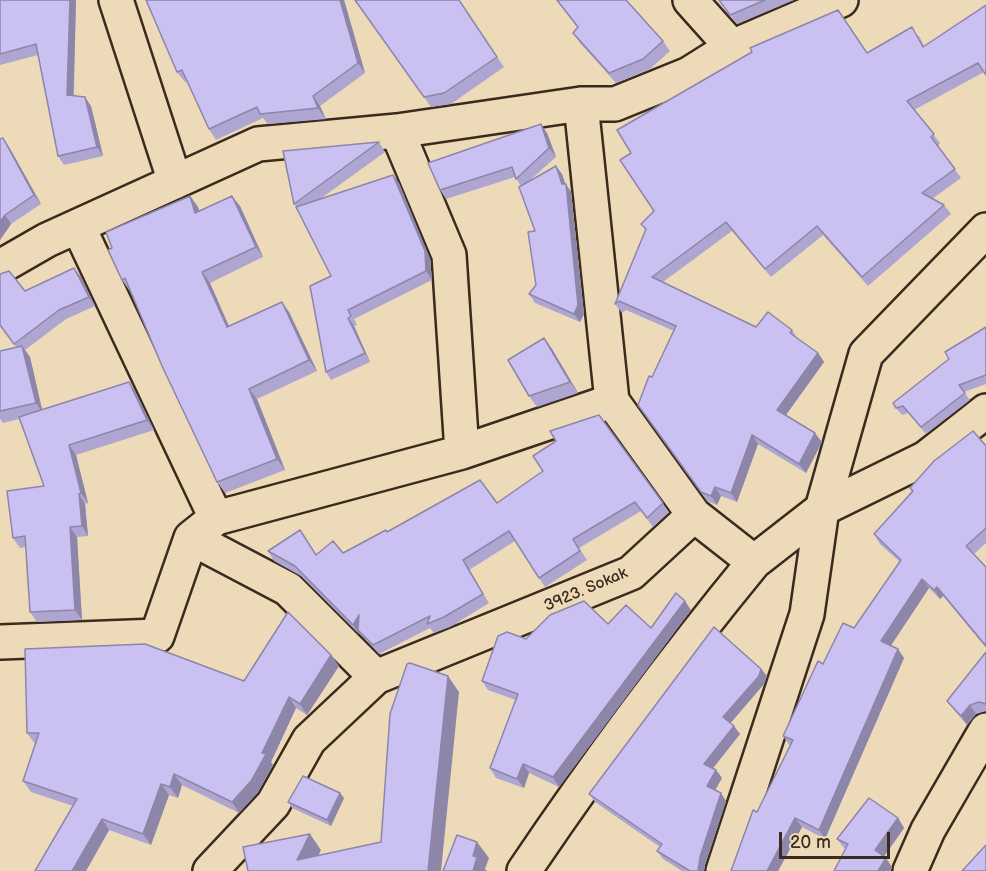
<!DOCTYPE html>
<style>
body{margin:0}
#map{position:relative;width:986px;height:871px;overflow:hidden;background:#eddab8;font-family:"Balsamiq Sans",sans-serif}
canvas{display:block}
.scale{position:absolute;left:779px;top:832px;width:111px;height:27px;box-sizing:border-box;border:3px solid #3b2a1e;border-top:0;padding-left:8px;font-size:18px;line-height:21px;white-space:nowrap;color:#3b2a1e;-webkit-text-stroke:4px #eddab8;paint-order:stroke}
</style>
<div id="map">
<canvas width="986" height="871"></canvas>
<div class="scale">20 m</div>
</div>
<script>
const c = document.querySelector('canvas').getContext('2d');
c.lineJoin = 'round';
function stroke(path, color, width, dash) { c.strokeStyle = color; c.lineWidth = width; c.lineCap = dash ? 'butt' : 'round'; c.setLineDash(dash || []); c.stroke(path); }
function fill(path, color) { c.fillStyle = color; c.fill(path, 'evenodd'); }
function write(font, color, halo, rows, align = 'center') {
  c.font = font + ' "Balsamiq Sans",sans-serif'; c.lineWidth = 4.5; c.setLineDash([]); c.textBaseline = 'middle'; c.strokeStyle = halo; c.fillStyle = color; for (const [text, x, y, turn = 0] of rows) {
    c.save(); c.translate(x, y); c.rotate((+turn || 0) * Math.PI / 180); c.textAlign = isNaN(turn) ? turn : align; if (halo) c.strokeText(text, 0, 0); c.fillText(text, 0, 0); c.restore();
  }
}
const street = new Path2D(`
 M 116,0 L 175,182
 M 690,0 L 732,47
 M 581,104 L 612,401 L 694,515
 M 397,131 L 449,255 L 462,452
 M 78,226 L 216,518 L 462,452 L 612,401
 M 0,267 L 47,240 L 258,144 L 397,131 L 581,104 L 615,104 L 689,74 L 732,47 L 841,0
 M 191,538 L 288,589 L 376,677
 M 1,642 L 157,636 L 191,538 L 216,518
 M 210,871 L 273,804 L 309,740 L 376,677 L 631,573 L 694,515 L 754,562 L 822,509 L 866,354 L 986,230
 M 524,871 C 596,764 672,662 754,562
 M 723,871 L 807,614 L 822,509 L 926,458 L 986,411
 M 910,871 L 928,830 L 986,730`);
stroke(street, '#3b2a1e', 38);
stroke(street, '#eddab8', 33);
fill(new Path2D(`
 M 0,0 L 76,0 L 74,95 L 91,106 L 103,156 L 64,165 L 58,156 L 38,55 L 0,65 Z
 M 146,0 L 344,0 L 365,73 L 320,106 L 326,119 L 268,124 L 263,118 L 216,140 L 209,129 L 187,81 L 185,82 L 177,72 Z
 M 355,0 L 459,0 L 504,67 L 451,104 L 431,107 Z
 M 556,0 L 626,0 L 663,41 L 670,51 L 650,69 L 616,83 L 580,43 L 573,33 L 578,28 Z
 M 719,0 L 794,0 L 737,24 Z
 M 986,5 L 984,72 L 914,110 L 940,143 L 938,146 L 961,178 L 932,199 L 944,205 L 951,214 L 868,286 L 823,235 L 771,277 L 732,231 L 663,282 L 756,327 L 792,330 L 797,338 L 818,353 L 824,362 L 786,415 L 822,442 L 806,473 L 758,444 L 737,502 L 721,496 L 717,505 L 707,501 L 638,405 L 674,331 L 626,310 L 622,313 L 615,304 L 646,230 L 641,224 L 867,53 L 919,36 L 924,46 Z
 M 547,133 L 556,157 L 529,181 L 562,174 L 565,184 L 571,192 L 584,314 L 580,322 L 535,303 L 529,294 L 536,285 L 535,231 L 521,186 L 515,177 L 446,199 L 440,190 Z
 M 379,142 L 385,152 L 320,199 L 393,175 L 399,183 L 430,259 L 432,280 L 354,319 L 357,325 L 354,326 L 370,362 L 331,380 L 326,372 L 331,276 L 298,210 L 294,204 Z
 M 9,147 L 41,204 L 11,224 L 0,240 Z
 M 190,196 L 198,207 L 199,211 L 240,206 L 263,257 L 210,283 L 229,326 L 289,312 L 317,371 L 257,399 L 285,470 L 225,493 L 217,482 L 130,290 L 129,290 L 122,280 L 112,248 Z
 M 81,277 L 95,306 L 66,319 L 25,350 L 30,357 L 42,409 L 135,391 L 154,430 L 76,455 L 88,503 L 85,504 L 88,536 L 77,537 L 82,620 L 37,622 L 30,612 L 26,547 L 20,548 L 13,538 L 44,486 L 19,419 L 3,423 L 0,419 L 0,351 L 16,347 L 0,326 L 25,291 Z
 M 986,327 L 986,384 L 964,392 L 970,400 L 926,434 L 908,413 L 902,415 L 896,408 L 949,359 Z
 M 544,338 L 552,349 L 578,393 L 537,407 L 529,396 Z
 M 599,415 L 669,512 L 653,527 L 641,511 L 579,548 L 587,560 L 545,587 L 515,541 L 469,570 L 489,603 L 450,627 L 434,633 L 430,628 L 379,654 L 365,639 L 360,632 L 359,634 L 301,576 L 274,561 L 268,551 L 316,554 L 343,553 L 387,532 L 497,503 L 543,471 Z
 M 986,446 L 986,543 L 974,554 L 986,567 L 986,648 L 943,596 L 940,599 L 929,588 L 891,645 L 904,658 L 825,839 L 802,827 L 778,871 L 731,871 L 757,812 L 790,746 L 783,736 L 823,664 L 854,628 L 900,562 L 880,544 L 874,534 L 912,491 L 910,488 Z
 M 691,610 L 559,787 L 529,773 L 524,788 L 496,778 L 490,768 L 516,700 L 488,690 L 482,681 L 526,639 L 608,624 L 651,628 Z
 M 986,652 L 986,711 L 976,714 L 967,725 L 954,710 L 947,701 Z
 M 331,655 L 339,666 L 307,715 L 296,708 L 271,762 L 273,765 L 258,792 L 239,813 L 182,785 L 178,798 L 169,795 L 151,845 L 109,830 L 86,871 L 35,871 L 73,806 L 31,792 L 23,781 L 35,744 L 27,733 L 244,681 Z
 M 761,669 L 767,676 L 764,684 L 730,723 L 740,734 L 713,768 L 716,770 L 722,778 L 715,790 L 726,801 L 705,865 L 704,871 L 682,871 L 663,859 L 657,851 L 660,847 L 595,802 L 589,794 Z
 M 344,798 L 331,826 L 292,808 L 288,802 Z
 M 898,818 L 904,828 L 884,857 L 892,867 L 890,871 L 834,871 L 846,849 L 844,848 L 837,839 Z`), '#aea5d0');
fill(new Path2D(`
 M 70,0 L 76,0 L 73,104 L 67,95 Z
 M 340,0 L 344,0 L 365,73 L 358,63 Z
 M 313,96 L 320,106 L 326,119 L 318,108 Z
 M 85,97 L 91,106 L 103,156 L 97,147 Z
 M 541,124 L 547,133 L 556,157 L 549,148 Z
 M 3,138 L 9,147 L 41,204 L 34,195 Z
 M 556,166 L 562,174 L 566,186 L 566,184 L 571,192 L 584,314 L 580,322 L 574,314 L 562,184 Z
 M 393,175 L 399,183 L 430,259 L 432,280 L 426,271 Z
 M 190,196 L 198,207 L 203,223 L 195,213 Z
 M 232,196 L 240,206 L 263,257 L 256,247 Z
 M 5,215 L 11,224 L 0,240 L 0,222 Z
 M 74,268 L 81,277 L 95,306 L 89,297 Z
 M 202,272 L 210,283 L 234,338 L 227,327 Z
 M 282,302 L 289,312 L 317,371 L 309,360 Z
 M 348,318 L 354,326 L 370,362 L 365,353 Z
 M 544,338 L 552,349 L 578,393 L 570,382 Z
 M 22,346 L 30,357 L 43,414 L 36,403 Z
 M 818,353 L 824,362 L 783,419 L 777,410 Z
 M 129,382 L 135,391 L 154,430 L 147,420 Z
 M 249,389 L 257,399 L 285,470 L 277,459 Z
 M 815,433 L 822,442 L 806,473 L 799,464 Z
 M 752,435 L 758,444 L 737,502 L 731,493 Z
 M 69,445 L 76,455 L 88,503 L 81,493 Z
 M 715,487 L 721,496 L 717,505 L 711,496 Z
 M 79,494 L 85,504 L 88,536 L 82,526 Z
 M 70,527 L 77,537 L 82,620 L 75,610 Z
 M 922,579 L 929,588 L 888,650 L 881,641 Z
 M 937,587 L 943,596 L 940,599 L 934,590 Z
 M 685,601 L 691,610 L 559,787 L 553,777 Z
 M 359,615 L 366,624 L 359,634 L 353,625 Z
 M 898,649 L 904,658 L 825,839 L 819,830 Z
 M 331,655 L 339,666 L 307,715 L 300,704 Z
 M 761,669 L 767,676 L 764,684 L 729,725 L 723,717 Z
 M 448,676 L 459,692 L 441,871 L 428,871 Z
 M 289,697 L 296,708 L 271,762 L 273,765 L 258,792 L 239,813 L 232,802 L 262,753 Z
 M 970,705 L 976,714 L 967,725 L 961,716 Z
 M 734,726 L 740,734 L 710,772 L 704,764 Z
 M 523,764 L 529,773 L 524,788 L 517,779 Z
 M 716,770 L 722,778 L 713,794 L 707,786 Z
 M 174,774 L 182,785 L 178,798 L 170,787 Z
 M 161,784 L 169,795 L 151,845 L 143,834 Z
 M 340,793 L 344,798 L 331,826 L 327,820 Z
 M 721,793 L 726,801 L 705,865 L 704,871 L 698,871 L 700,857 Z
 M 795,818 L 802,827 L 778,871 L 767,871 Z
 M 898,818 L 904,828 L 882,859 L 875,850 Z
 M 102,819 L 109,830 L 86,871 L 72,871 Z
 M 310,834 L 321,850 L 311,871 L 297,860 Z
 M 477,842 L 489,858 L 485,869 L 487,871 L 473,871 L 473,856 Z
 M 886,858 L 892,867 L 890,871 L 878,871 Z`), '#8d86a9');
const building = new Path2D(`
 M 0,0 L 70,0 L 67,95 L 85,97 L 97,147 L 58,156 L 36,44 L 0,54 Z
 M 146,0 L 340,0 L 358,63 L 313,96 L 318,108 L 260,114 L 257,107 L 209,129 L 182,70 L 177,72 Z
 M 355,0 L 459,0 L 497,57 L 444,93 L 424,97 Z
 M 557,0 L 626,0 L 663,41 L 643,59 L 609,73 L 573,33 L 578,27 Z
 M 719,0 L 765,0 L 730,15 Z
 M 986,5 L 986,75 L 978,63 L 907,101 L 934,134 L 931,137 L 955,169 L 922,193 L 944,205 L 862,277 L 817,226 L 765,269 L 726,222 L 652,277 L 756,327 L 768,312 L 792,330 L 790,333 L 818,353 L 777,410 L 815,433 L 799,464 L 752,435 L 731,493 L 715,487 L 711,496 L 701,492 L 638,405 L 649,376 L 652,377 L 676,326 L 619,301 L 615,304 L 646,229 L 641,224 L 654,211 L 620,160 L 631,153 L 617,130 L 752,52 L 750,48 L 838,10 L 867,53 L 912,27 L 923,47 Z
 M 541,124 L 549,148 L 516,179 L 512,167 L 440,190 L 428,163 Z
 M 3,138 L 34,195 L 5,215 L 0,222 L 0,139 Z
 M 379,142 L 294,204 L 283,151 Z
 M 556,166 L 562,184 L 566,184 L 578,305 L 574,314 L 529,294 L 536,285 L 528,232 L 535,231 L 519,187 Z
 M 393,175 L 425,251 L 426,271 L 348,310 L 351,316 L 348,318 L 365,353 L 326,372 L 310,286 L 331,276 L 296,207 Z
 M 190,196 L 195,213 L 232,196 L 256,247 L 202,272 L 227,327 L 282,302 L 309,360 L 249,389 L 277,459 L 217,482 L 162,366 L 125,278 L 122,280 L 108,250 L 112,248 L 106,232 Z
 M 74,268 L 89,297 L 59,310 L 14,344 L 0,325 L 0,274 L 9,271 L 25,291 Z
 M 986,327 L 986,375 L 959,385 L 965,393 L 921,427 L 903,406 L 896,408 L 893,403 L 949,359 L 945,352 Z
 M 544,338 L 570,382 L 529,396 L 508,360 Z
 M 22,346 L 36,403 L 0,411 L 0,351 Z
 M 129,382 L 147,420 L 69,445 L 81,493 L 79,494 L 82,526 L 70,527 L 75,610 L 30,612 L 25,536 L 13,538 L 7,491 L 44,486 L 19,417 Z
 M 599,415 L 663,503 L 647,518 L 635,502 L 573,539 L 580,551 L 539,578 L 509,531 L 463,560 L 483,594 L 444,617 L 427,624 L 430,616 L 373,645 L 358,630 L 359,615 L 353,625 L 295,566 L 268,551 L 300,530 L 316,555 L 333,541 L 343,553 L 386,530 L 387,532 L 480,480 L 497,503 L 543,471 L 533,456 L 556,441 L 550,431 Z
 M 973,431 L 986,446 L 986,528 L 966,546 L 986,567 L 986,646 L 937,587 L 934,590 L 922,579 L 881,641 L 898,649 L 819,830 L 795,818 L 767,871 L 731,871 L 753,810 L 757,812 L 793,740 L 783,736 L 818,661 L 823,664 L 843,623 L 854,628 L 901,560 L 874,534 L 913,491 L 910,488 L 934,461 Z
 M 676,593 L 685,601 L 553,777 L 523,764 L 517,779 L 490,768 L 518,694 L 482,681 L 498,636 L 507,632 L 526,639 L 550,615 L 584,601 L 608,624 L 626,605 L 651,628 Z
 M 288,612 L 331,655 L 300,704 L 289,697 L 262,753 L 266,754 L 251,781 L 232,802 L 174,774 L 170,787 L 161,784 L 143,834 L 102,819 L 72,871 L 35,871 L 77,799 L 23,781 L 39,733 L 27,733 L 25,649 L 145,644 L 244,681 Z
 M 714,627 L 761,669 L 759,676 L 723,717 L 734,726 L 704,764 L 716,770 L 707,786 L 721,793 L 700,857 L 698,871 L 690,871 L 657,851 L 662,844 L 589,794 Z
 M 986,652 L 986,704 L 979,702 L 970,705 L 961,716 L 947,701 Z
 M 410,663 L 448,676 L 428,871 L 248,871 L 243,847 L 310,834 L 297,860 L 381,842 L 390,714 L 407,664 Z
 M 303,776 L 340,793 L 327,820 L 288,802 Z
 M 869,798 L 898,818 L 875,850 L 886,858 L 878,871 L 834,871 L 848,844 L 837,839 Z
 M 457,835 L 477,842 L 473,856 L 477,857 L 473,871 L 443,871 Z
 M 986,845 L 986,871 L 962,871 Z`);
fill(building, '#cac0f2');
stroke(building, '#8d86a9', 1.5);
write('16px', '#3b2a1e', '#eddab8', [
 ["3923. Sokak",586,590,-23]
]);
</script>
